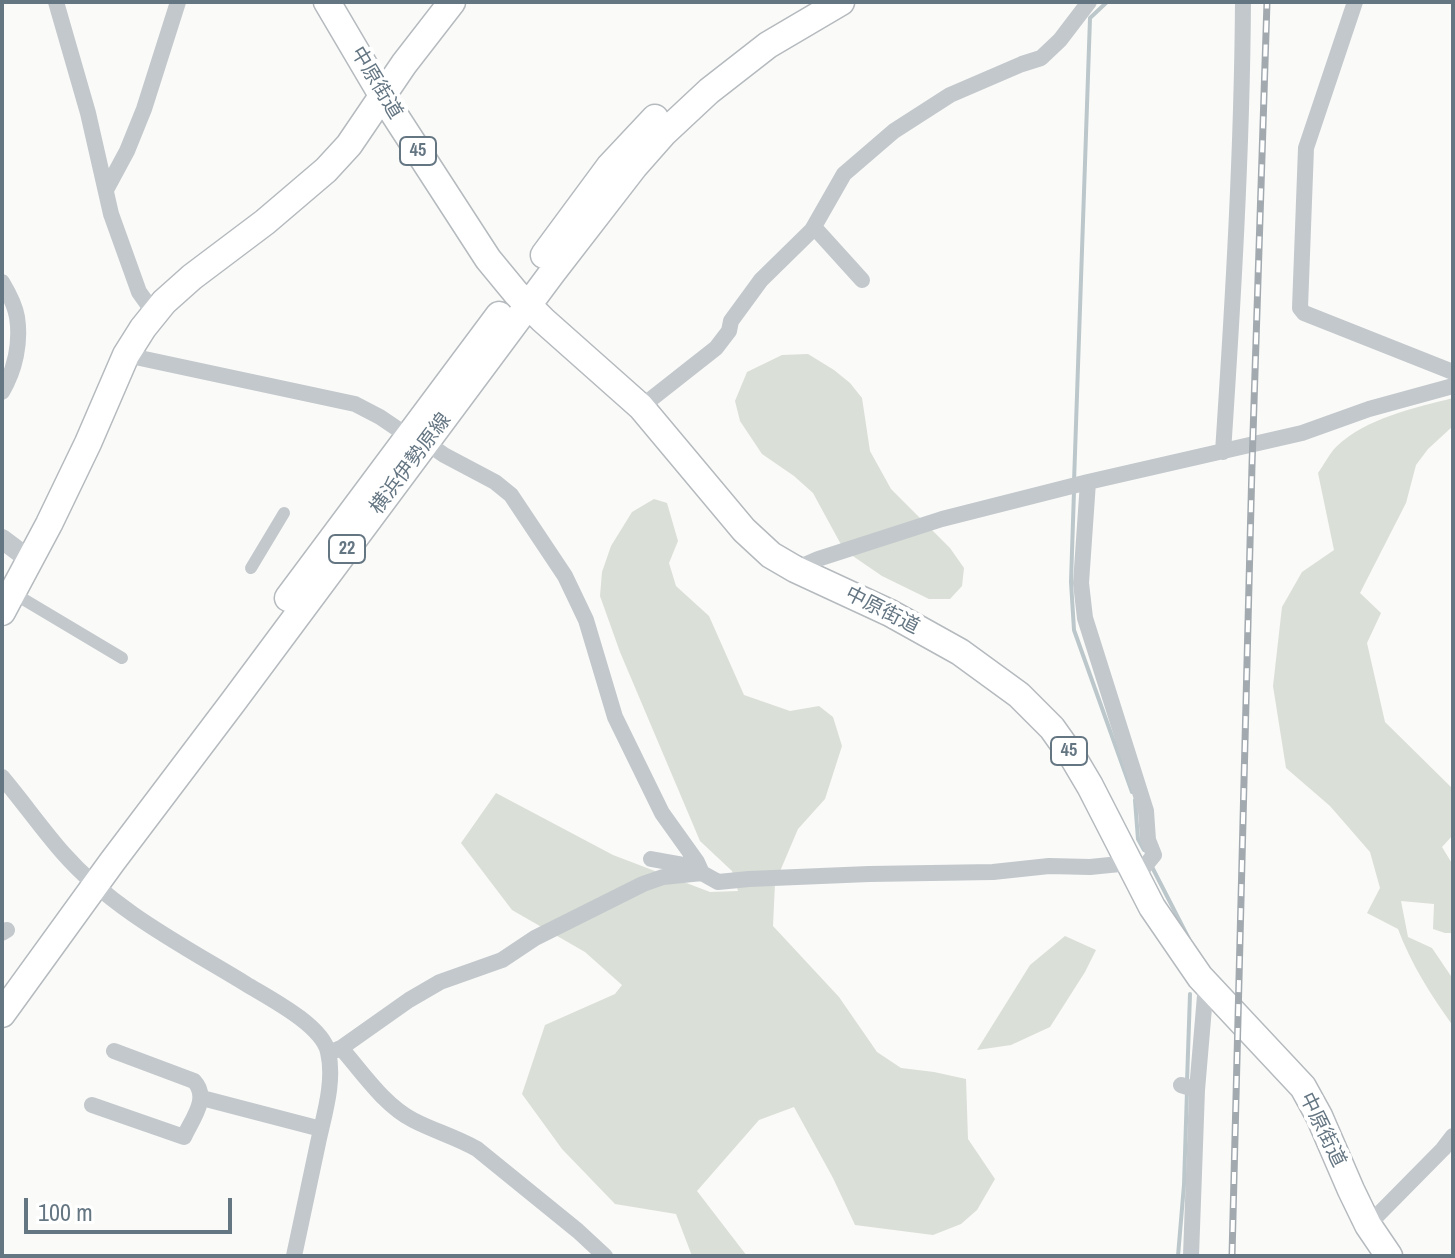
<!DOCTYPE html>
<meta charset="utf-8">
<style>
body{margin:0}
#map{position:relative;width:1455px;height:1258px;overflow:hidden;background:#fafaf8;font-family:"Archivo Narrow",sans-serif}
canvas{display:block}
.frame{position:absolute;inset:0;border:4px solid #657683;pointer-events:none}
.scale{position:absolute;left:24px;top:1198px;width:208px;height:36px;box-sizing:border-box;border:4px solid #657683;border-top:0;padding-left:10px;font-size:24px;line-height:28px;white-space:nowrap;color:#657683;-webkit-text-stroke:6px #fff;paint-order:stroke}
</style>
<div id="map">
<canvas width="1455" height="1258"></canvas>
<div class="frame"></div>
<div class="scale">100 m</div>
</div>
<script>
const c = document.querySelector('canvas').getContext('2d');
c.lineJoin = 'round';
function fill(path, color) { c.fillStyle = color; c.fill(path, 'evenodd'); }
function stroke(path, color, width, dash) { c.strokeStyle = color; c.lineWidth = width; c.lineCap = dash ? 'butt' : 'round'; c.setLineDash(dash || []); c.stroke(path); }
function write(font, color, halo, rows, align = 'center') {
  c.font = font + ' "Archivo Narrow","Noto Sans JP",sans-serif'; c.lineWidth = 8; c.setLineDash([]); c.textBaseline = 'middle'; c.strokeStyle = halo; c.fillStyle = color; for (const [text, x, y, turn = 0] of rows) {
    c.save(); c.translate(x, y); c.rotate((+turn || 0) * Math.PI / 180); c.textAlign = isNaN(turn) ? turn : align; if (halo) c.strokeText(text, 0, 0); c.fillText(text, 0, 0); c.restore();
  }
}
fill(new Path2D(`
 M 808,354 L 834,370 L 850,383 L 862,398 L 870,451 L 891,489 L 950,548 L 964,568 L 962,586 L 950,599 L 929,599 L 882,576 L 844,550 L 813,493 L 794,476 L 762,454 L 740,421 L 735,401 L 747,372 L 782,355 Z
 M 1453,398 L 1453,426 L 1428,449 L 1416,465 L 1406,503 L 1360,593 L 1381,613 L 1367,643 L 1385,722 L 1453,789 L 1453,835 L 1442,847 L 1453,865 L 1453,933 L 1445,933 L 1433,929 L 1434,904 L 1401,901 L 1408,937 L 1432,948 L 1453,979 L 1453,1026 C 1431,995 1411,964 1398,929 L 1367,913 L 1380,888 L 1370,852 L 1330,806 L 1286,768 L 1273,686 L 1282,607 L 1302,572 L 1334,550 L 1318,473 C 1324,465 1329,454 1336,447 C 1366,418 1414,408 1453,398 Z
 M 654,499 L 667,503 L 678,541 L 669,563 L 676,586 L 709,616 L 744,695 L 790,711 L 819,706 L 833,717 L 842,746 L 825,799 L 798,829 L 775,883 L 773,926 L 839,997 L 877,1052 L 901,1068 L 934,1072 L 966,1079 L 968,1139 L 995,1179 L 977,1210 L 961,1224 L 933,1235 L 855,1225 L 833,1178 L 794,1107 L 759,1120 L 697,1191 L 747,1256 L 692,1256 L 676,1214 L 615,1204 L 562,1149 L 522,1094 L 545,1025 L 615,994 L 622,985 L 585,952 L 512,910 L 461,843 L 496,793 L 613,855 L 710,892 L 738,891 L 732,871 L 700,841 L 620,652 L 600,596 L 602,572 L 611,546 L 632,512 Z
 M 1065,936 L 1096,950 L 1085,972 L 1050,1027 L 1011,1045 L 977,1050 L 1030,965 Z`), '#dadfd7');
stroke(new Path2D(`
 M 1074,482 L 1090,18 L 1107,2
 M 1074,491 L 1071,582 L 1074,630 L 1132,792
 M 1135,800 L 1138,839 L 1144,850
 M 1151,865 L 1189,939
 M 1187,1082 L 1190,994
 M 1178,1256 L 1184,1185 L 1187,1091`), '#bbc7cb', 4);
const primary = new Path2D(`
 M 327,2 L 383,97 L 488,259 L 516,293 L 543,320 L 641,407 L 744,530 L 771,555 L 795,569 L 890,613 L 960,652 L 1019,695 L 1052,728 L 1074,759 L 1090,786 L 1152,907 L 1200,977 L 1303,1087 L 1319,1116 L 1351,1190 L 1368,1225 L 1389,1256
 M 544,255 L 609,167 L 655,118
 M 288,598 L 499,315
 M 2,612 L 49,524 L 88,443 L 126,355 L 143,328 L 164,302 L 192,277 L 265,222 L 326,170 L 349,145 L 404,64 L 452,2
 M 2,1014 L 112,862 L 233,702 L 552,273 L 634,167 L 664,133 L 709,91 L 768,45 L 841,2`);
stroke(primary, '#b5babe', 29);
stroke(new Path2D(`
 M 251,568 L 284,513
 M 13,593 L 122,658`), '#c3c8cc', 12);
stroke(new Path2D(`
 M 56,2 L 88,113 L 111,214 L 139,292 L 154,313
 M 1355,2 L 1306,148 L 1300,308 L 1304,313 L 1453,372
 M 106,190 L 127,151 L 144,109 L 178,2
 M 814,227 L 862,280
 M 2,282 C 8,292 15,305 17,317 C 21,343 15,370 2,392
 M 126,355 L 355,404 L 380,417 L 408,436
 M 641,407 L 716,348 L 729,331 L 731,321 L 761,280 L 812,230 L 844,174 L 894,131 L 950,95 L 1022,64 L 1041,58 L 1060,40 L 1089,2
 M 427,443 L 444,455 L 495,482 L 511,495 L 565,576 L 586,620 L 615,717 L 662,813 L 697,862 L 702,873
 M 1223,452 C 1233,302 1242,152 1243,2
 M 1088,482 L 1081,583 L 1085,618 L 1146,811 L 1148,840 L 1154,855 L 1136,877
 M 795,569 L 818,559 L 942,519 L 1088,482 L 1302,433 L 1369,409 L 1453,386
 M 2,777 C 23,802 42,829 63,853 C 113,910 182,945 246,984 C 269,998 322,1025 328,1052 C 335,1081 324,1115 318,1143 C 310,1180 302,1218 294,1256
 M 651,859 L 690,866 L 697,870
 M 2,933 L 7,930
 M 341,1048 C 363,1073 383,1104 413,1120 C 434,1131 456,1137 477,1149 L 578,1231 L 605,1256
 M 329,1053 L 341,1048 L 409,1000 L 440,982 L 502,960 L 535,938 L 643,884 L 663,877 L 702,873 L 718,882 L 749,879 L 869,874 L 993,872 L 1049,866 L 1090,867 L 1130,863
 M 1181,1085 L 1197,1090
 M 202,1098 L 321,1129
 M 92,1105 L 184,1137 C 192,1119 210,1098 194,1081 L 114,1051
 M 1368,1225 L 1443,1149 L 1453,1136
 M 1191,1256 L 1197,1090 L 1206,984`), '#c3c8cc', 16);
stroke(new Path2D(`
 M 2,539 L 30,560`), '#c3c8cc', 20);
stroke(primary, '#fff', 26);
const rail = new Path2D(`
 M 1232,1256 L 1252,465 L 1267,2`);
stroke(rail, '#a2aab0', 7);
stroke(rail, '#fff', 4, [12]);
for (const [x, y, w] of [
 [418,151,36],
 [347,549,36],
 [1069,751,36]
]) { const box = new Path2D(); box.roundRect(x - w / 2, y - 14, w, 28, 6); c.fillStyle = '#fff'; c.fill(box); stroke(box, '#657683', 2); }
write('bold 18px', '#657683', null, [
 ["45",418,151],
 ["22",347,549],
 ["45",1069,751]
]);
write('20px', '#657683', '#fff', [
 ["中原街道",376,83,59],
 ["横浜伊勢原線",411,464,-53],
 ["中原街道",882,611,27],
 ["中原街道",1322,1130,64]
]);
</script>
